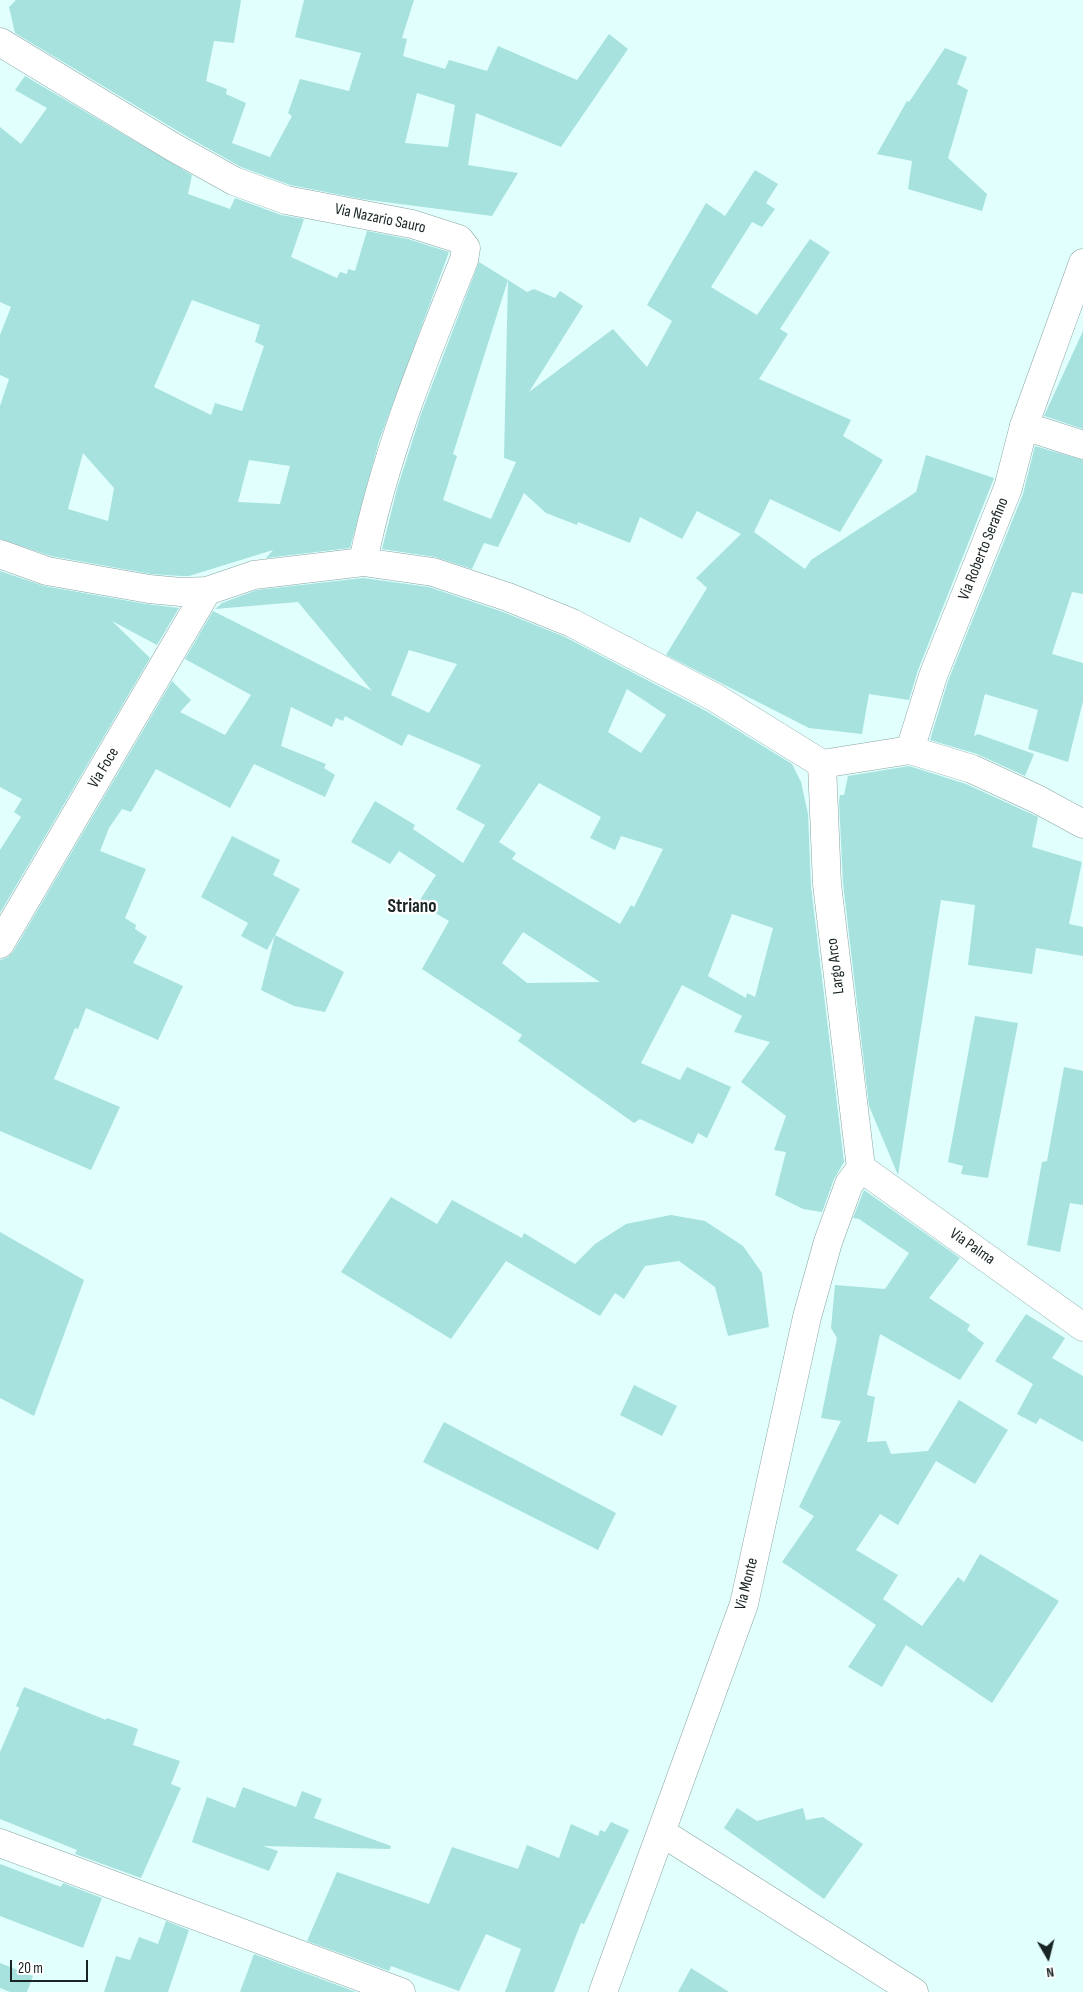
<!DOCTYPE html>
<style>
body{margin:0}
#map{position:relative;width:1083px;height:1992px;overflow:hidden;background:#e0fffd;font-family:"Sofia Sans Condensed",sans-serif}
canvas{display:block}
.north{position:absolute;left:1023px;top:1932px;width:50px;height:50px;-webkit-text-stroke:4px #fff;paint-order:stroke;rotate:172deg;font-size:14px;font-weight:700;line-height:20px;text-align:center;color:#192424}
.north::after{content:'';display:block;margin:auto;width:18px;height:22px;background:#192424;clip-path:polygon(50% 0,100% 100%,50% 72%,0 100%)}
.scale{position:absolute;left:10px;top:1960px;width:78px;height:22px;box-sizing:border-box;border:2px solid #192424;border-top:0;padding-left:6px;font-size:15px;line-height:18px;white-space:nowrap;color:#192424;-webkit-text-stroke:4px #fff;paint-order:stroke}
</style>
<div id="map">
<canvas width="1083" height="1992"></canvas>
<div class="north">N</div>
<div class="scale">20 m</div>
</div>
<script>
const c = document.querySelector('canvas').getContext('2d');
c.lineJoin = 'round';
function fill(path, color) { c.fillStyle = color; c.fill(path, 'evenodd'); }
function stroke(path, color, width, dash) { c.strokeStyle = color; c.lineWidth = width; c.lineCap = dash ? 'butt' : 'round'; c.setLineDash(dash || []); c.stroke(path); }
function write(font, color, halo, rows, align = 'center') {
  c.font = font + ' "Sofia Sans Condensed",sans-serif'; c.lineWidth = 4.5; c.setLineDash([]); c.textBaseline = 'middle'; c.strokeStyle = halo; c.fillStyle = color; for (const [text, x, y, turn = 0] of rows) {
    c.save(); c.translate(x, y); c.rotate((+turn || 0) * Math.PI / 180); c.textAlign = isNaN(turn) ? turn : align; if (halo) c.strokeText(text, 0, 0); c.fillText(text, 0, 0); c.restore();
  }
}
fill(new Path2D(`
 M 16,0 L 241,0 L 234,43 L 214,41 L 206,81 L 227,89 L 226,94 L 246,103 L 232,143 L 270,157 L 292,116 L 288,113 L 300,79 L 349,91 L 361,53 L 295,37 L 304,0 L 414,0 L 402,38 L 407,39 L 403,56 L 445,69 L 449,60 L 487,71 L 498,46 L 577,80 L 609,34 L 628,49 L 561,147 L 476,113 L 468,165 L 518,173 L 492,216 L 362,199 L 290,185 L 241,167 L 181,133 L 15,33 L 9,7 ZM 417,93 L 455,105 L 448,147 L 405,143 Z
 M 945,48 L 967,57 L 957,84 L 968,90 L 948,158 L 987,194 L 982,211 L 908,189 L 912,161 L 877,154 L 907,101 L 909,102 Z
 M 25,76 L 192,175 L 188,194 L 230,209 L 235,198 L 281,215 L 304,219 L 291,257 L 337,278 L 340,272 L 347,274 L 348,269 L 355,271 L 367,231 L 408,239 L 449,252 L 379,441 L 350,548 L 266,558 L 273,550 L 189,576 L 181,576 L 151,574 L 51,556 L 0,539 L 0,406 L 9,379 L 0,375 L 0,335 L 11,307 L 0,302 L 0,127 L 21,144 L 47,108 L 15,90 ZM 192,300 L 260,325 L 255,342 L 264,346 L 242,411 L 215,403 L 211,415 L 154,387 ZM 83,453 L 114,488 L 108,521 L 68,509 ZM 249,460 L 290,466 L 280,504 L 238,502 Z
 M 755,170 L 778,184 L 766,203 L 775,209 L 762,227 L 752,222 L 711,287 L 757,315 L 810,239 L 830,252 L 780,329 L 788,334 L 759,379 L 851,420 L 843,436 L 883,460 L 840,532 L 770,499 L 754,532 L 805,569 L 811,560 L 916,492 L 926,455 L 994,478 L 918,670 L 909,700 L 869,694 L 862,734 L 809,728 L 666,655 L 707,588 L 696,578 L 741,534 L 697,511 L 682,539 L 640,517 L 630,543 L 578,522 L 577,525 L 546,513 L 524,493 L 498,547 L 484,543 L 472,569 L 435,557 L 382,549 L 397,489 L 421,414 L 479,262 L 508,280 L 453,454 L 457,456 L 443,500 L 491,519 L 516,462 L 504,458 L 508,280 L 527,292 L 534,289 L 555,298 L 560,291 L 583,306 L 529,392 L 613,329 L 647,367 L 672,321 L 647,305 L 706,203 L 725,216 Z
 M 1083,331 L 1083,429 L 1044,416 Z
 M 1035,446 L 1083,460 L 1083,594 L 1072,592 L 1052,654 L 1083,663 L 1083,701 L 1068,762 L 1028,749 L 1038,710 L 985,694 L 974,736 L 978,734 L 1034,754 L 1025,776 L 977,754 L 930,740 L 948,681 L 1023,494 Z
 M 0,571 L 44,586 L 146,604 L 179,608 L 157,645 L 112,621 L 150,658 L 0,913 L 0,850 L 21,817 L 14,812 L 22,799 L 0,787 Z
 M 363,578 L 429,587 L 503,612 L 565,637 L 706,711 L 792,764 L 801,782 L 808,814 L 811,886 L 844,1162 L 834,1179 L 822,1212 L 803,1209 L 775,1195 L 786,1152 L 774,1150 L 786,1116 L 741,1082 L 770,1042 L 734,1032 L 742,1016 L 682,985 L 641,1063 L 680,1080 L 687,1067 L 731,1087 L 707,1138 L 698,1133 L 693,1144 L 640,1119 L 634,1123 L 518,1041 L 522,1035 L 422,969 L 449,921 L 418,903 L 436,875 L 399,851 L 390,864 L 351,842 L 375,801 L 415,825 L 413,829 L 463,863 L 485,825 L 456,809 L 481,765 L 408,734 L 402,746 L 345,716 L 343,721 L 336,718 L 332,727 L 291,707 L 281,746 L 326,764 L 324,768 L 335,775 L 325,797 L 254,764 L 230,808 L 156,769 L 131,812 L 122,809 L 109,828 L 100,851 L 146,869 L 125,918 L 136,925 L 135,929 L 147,937 L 133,963 L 183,986 L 158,1040 L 86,1008 L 78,1029 L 75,1028 L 54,1079 L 120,1107 L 91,1170 L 0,1131 L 0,960 L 8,957 L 13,952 L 172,681 L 191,700 L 180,712 L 225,735 L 251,695 L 185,659 L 213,611 L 372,691 L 298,602 L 215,609 L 222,603 L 257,590 ZM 409,650 L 457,664 L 429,713 L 391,695 ZM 627,689 L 666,715 L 641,753 L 608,732 ZM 539,783 L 601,817 L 590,838 L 615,850 L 621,836 L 663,849 L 634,907 L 631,905 L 620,924 L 512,859 L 516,853 L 499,842 ZM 732,914 L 773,928 L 755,997 L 747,993 L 746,998 L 708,976 ZM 523,932 L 600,982 L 527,983 L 502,963 Z
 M 909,766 L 966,784 L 1038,817 L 1032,847 L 1082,862 L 1069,924 L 1083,927 L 1083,956 L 1036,948 L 1032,974 L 968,965 L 975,905 L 941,900 L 898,1175 L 869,1106 L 843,883 L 839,801 L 840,795 L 844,795 L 848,776 Z
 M 232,836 L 280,860 L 273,875 L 300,889 L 267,950 L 241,936 L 248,923 L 201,897 Z
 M 275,935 L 344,972 L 325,1012 L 294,1006 L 261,990 Z
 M 975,1016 L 1018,1023 L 988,1178 L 961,1174 L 963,1166 L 948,1162 Z
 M 1064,1067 L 1083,1071 L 1083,1205 L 1070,1203 L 1060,1252 L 1027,1245 L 1042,1162 L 1047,1161 Z
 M 864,1190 L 960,1258 L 929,1298 L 970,1325 L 967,1330 L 984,1343 L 960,1380 L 880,1334 L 867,1395 L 875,1397 L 867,1442 L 886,1441 L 891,1454 L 928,1451 L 959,1400 L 1008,1430 L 975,1484 L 936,1461 L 898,1525 L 880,1514 L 856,1550 L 898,1575 L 883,1599 L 922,1626 L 958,1577 L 964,1582 L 980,1554 L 1059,1601 L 992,1703 L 906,1645 L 882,1687 L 848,1667 L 876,1625 L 782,1562 L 814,1516 L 799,1507 L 841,1421 L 821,1418 L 837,1338 L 831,1328 L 835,1285 L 885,1289 L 909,1253 L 859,1219 L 853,1218 Z
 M 391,1197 L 437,1224 L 452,1200 L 522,1238 L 524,1233 L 575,1264 L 595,1244 L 626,1224 L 671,1215 L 705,1221 L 743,1246 L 762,1273 L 769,1327 L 728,1336 L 715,1287 L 679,1261 L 645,1266 L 624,1299 L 615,1293 L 600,1316 L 506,1261 L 451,1339 L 341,1272 Z
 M 0,1232 L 84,1280 L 34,1416 L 0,1398 Z
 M 1026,1314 L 1065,1338 L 1052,1358 L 1083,1376 L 1083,1442 L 1040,1418 L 1036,1424 L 1017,1414 L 1033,1384 L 995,1361 Z
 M 634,1385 L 677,1406 L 662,1436 L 620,1415 Z
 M 444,1422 L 616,1513 L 598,1550 L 423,1462 Z
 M 24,1687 L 106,1720 L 107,1718 L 138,1729 L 133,1745 L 180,1761 L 171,1784 L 181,1788 L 141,1878 L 75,1854 L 77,1850 L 0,1819 L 0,1752 L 19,1708 L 16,1706 Z
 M 243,1787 L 296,1807 L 302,1791 L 322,1799 L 314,1818 L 391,1846 L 390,1849 L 263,1846 L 278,1851 L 269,1871 L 192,1842 L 207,1797 L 235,1808 Z
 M 737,1808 L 757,1821 L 803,1808 L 806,1820 L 823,1817 L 863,1844 L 824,1899 L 724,1828 Z
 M 611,1822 L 629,1830 L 584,1924 L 581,1923 L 554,1992 L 505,1992 L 521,1949 L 486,1934 L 459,1991 L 391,1966 L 389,1971 L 307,1941 L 337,1872 L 429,1904 L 452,1847 L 518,1869 L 527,1845 L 559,1858 L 571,1824 L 598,1836 L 600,1830 L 605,1832 Z
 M 0,1864 L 61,1887 L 63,1883 L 102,1898 L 83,1948 L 0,1916 Z
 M 166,1921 L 189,1930 L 168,1992 L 104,1992 L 116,1956 L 130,1960 L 139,1937 L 158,1944 Z
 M 254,1954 L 356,1992 L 240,1992 Z
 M 0,1963 L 33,1976 L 27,1992 L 10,1992 L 0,1988 Z
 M 691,1968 L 729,1992 L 678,1992 Z`), '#a7e2de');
const minor = new Path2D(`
 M 0,42 L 173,147 L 234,181 L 286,200 L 412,224 L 459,239 L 466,248 L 464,260 C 424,359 384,457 363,562
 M 1024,426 L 1083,445
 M 910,750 L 972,769 L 1037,799 L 1083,824
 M 822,764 L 827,884 L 861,1168
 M 0,944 L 207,591
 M 861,1168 L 1083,1327
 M 661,1832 L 914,1992
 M 0,1843 L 401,1992
 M 603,1992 L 744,1604 L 807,1317 L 828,1242 L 849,1184 L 861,1168`);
const major = new Path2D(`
 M 0,554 L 47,571 L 149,589 L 181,592 L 207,591 L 254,575 L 363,562 L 433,572 L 508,597 L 572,623 L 714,697 L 822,764 L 910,750 L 933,676 L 1008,488 L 1024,426 L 1083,263`);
stroke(minor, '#88a4a2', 29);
stroke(major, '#88a4a2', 29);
stroke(minor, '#fff', 28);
stroke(major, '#fff', 28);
write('16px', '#192424', '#fff', [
 ["Via Nazario Sauro",380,219,12],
 ["Via Roberto Serafino",984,549,-68],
 ["Via Foce",104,768,-59],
 ["Largo Arco",836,966,-97],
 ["Via Palma",972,1247,35],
 ["Via Monte",747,1584,-76]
]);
write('bold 19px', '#192424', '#fff', [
 ["Striano",412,907]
]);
</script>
